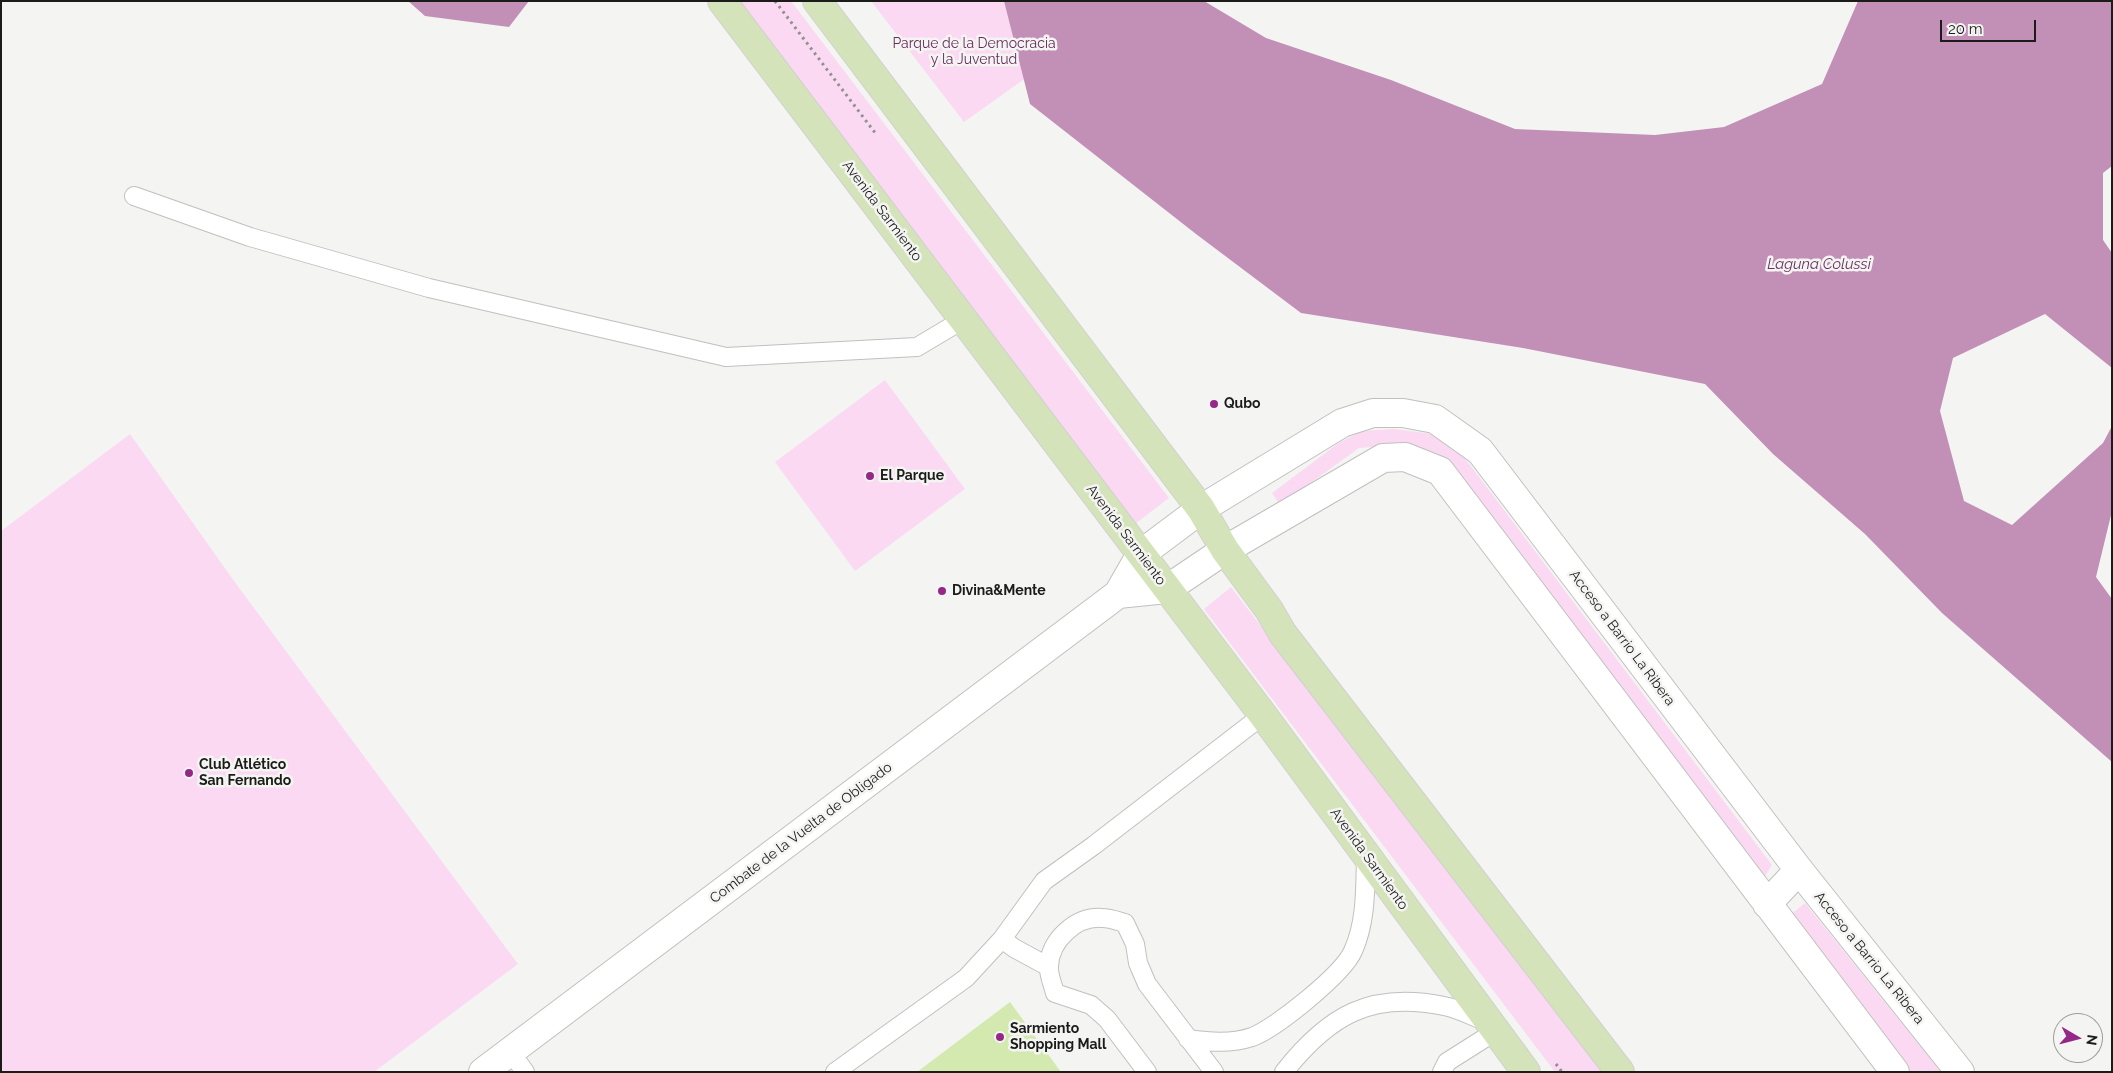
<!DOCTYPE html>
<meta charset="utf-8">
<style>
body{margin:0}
#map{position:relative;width:2113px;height:1073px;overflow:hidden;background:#f4f5f2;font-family:Raleway,sans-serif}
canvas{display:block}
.frame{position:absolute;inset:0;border:2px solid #1b1b1a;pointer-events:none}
.north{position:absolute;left:2053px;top:1013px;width:50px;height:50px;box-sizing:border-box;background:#f4f5f2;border:1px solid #9d9e9c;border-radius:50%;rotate:98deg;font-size:14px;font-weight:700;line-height:20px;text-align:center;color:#1b1b1a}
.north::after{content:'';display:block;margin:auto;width:18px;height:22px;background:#952787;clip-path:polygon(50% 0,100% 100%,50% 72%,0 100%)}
.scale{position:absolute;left:1940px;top:20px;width:96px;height:22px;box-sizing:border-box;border:2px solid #1b1b1a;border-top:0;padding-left:6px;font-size:15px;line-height:18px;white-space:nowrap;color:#1b1b1a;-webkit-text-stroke:4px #f4f5f2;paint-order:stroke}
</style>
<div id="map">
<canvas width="2113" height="1073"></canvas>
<div class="frame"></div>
<div class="north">N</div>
<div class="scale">20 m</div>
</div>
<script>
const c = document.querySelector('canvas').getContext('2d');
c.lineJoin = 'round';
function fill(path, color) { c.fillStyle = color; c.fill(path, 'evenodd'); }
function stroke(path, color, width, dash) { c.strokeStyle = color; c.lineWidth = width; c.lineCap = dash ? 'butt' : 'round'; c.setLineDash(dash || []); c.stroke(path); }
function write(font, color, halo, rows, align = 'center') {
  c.font = font + ' Raleway,sans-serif'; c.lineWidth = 5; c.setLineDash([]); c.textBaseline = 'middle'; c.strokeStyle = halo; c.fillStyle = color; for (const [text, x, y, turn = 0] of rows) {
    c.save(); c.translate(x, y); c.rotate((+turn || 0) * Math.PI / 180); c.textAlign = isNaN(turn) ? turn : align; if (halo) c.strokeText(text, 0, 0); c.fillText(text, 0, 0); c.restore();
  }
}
fill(new Path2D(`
 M 737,1 L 791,1 L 1169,498 L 1135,524 Z
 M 871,1 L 1134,1 L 964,122 Z
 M 885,380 L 965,489 L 855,571 L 775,462 Z
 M 1394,429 L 1433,434 L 1461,453 L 1772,865 L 1764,878 L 1449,465 L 1431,452 L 1397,445 L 1359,448 L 1280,505 L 1272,493 L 1340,442 L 1362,431 Z
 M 130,434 L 234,581 L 518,964 L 374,1072 L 1,1072 L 1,531 Z
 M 1231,587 L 1602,1072 L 1555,1072 L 1204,609 Z
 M 1805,903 L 1941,1072 L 1908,1072 L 1789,916 Z`), '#fbd9f3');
fill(new Path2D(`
 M 408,1 L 529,1 L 509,27 L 425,16 Z
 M 1004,1 L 1204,1 L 1266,38 L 1391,80 L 1515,129 L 1655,135 L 1724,127 L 1822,84 L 1858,1 L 2112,1 L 2112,166 L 2103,173 L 2103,240 L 2112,253 L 2112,368 L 2045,314 L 1953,358 L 1940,411 L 1964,501 L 2012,525 L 2103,443 L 2112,426 L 2112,511 L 2096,577 L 2112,599 L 2112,762 L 1942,613 L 1865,534 L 1773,454 L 1705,384 L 1523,348 L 1301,313 L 1196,234 L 1030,104 Z`), '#c290b7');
fill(new Path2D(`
 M 1010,1002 L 1061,1072 L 917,1072 Z`), '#d3e9af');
const lane = new Path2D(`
 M 134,196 L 250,237 L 429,288 L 726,357 L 917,347 L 964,319
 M 1002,939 L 1014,948 L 1049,967
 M 1188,1039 C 1209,1042 1231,1044 1252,1037 C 1276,1028 1343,974 1353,951 C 1367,920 1365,886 1366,853
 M 510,1051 L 525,1072
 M 835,1072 L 966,978 L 1002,939 L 1044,881 L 1093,846 L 1263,715
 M 1147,1072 L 1107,1019 L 1091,1005 L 1055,993 C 1053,985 1048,974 1049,966 C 1050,940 1076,916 1102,918 C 1110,918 1118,921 1125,923 L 1135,944 L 1138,963 L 1147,984 L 1214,1072
 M 1284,1072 C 1329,1015 1371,991 1444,1006 C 1459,1009 1474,1017 1487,1022
 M 1442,1072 L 1447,1062 L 1496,1031`);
const secondary = new Path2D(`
 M 1118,594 L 1167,589 L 1225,550 L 1383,458 L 1405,457 L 1440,471 L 1895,1072
 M 1767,904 L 1799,870
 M 483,1072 L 1118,594 L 1141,554 L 1201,509 L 1342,423 L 1373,413 L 1403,413 L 1435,419 L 1480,451 L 1799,870 L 1960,1072`);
const primary = new Path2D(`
 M 722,1 L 1263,715 L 1526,1072
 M 817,1 L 1201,509 L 1225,550 L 1269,610 L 1283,634 L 1620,1072`);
stroke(lane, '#bfc1bd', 20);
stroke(secondary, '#bfc1bd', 30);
stroke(primary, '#d1d1d1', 30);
stroke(new Path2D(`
 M 775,1 L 876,134
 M 1556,1064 L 1562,1072`), '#90918f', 3, [2.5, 4]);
stroke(lane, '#fff', 18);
stroke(secondary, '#fff', 28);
stroke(primary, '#d4e3b9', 28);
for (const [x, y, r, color] of [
 [1214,404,5,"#952787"],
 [870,476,5,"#952787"],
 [942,591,5,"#952787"],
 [189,773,5,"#952787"],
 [1000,1037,5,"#952787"]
]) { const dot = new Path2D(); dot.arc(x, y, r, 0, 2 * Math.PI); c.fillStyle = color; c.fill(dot); stroke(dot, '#f4f5f2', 2); }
write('14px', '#672b5d', '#f4f5f2', [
 ["Parque de la Democracia",974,44],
 ["y la Juventud",974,60]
]);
write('14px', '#1b1b1a', '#f4f5f2', [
 ["Avenida Sarmiento",882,211,53],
 ["Avenida Sarmiento",1126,535,53],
 ["Acceso a Barrio La Ribera",1622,638,53],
 ["Combate de la Vuelta de Obligado",801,833,-37],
 ["Avenida Sarmiento",1369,859,54],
 ["Acceso a Barrio La Ribera",1869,958,51]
]);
write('bold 14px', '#1b1b1a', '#f4f5f2', [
 ["Qubo",1224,404],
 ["El Parque",880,476],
 ["Divina&Mente",952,591],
 ["Club Atlético",199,765],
 ["San Fernando",199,781],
 ["Sarmiento",1010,1029],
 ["Shopping Mall",1010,1045]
], 'left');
write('italic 15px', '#6c3062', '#f4f5f2', [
 ["Laguna Colussi",1819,264]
]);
</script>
